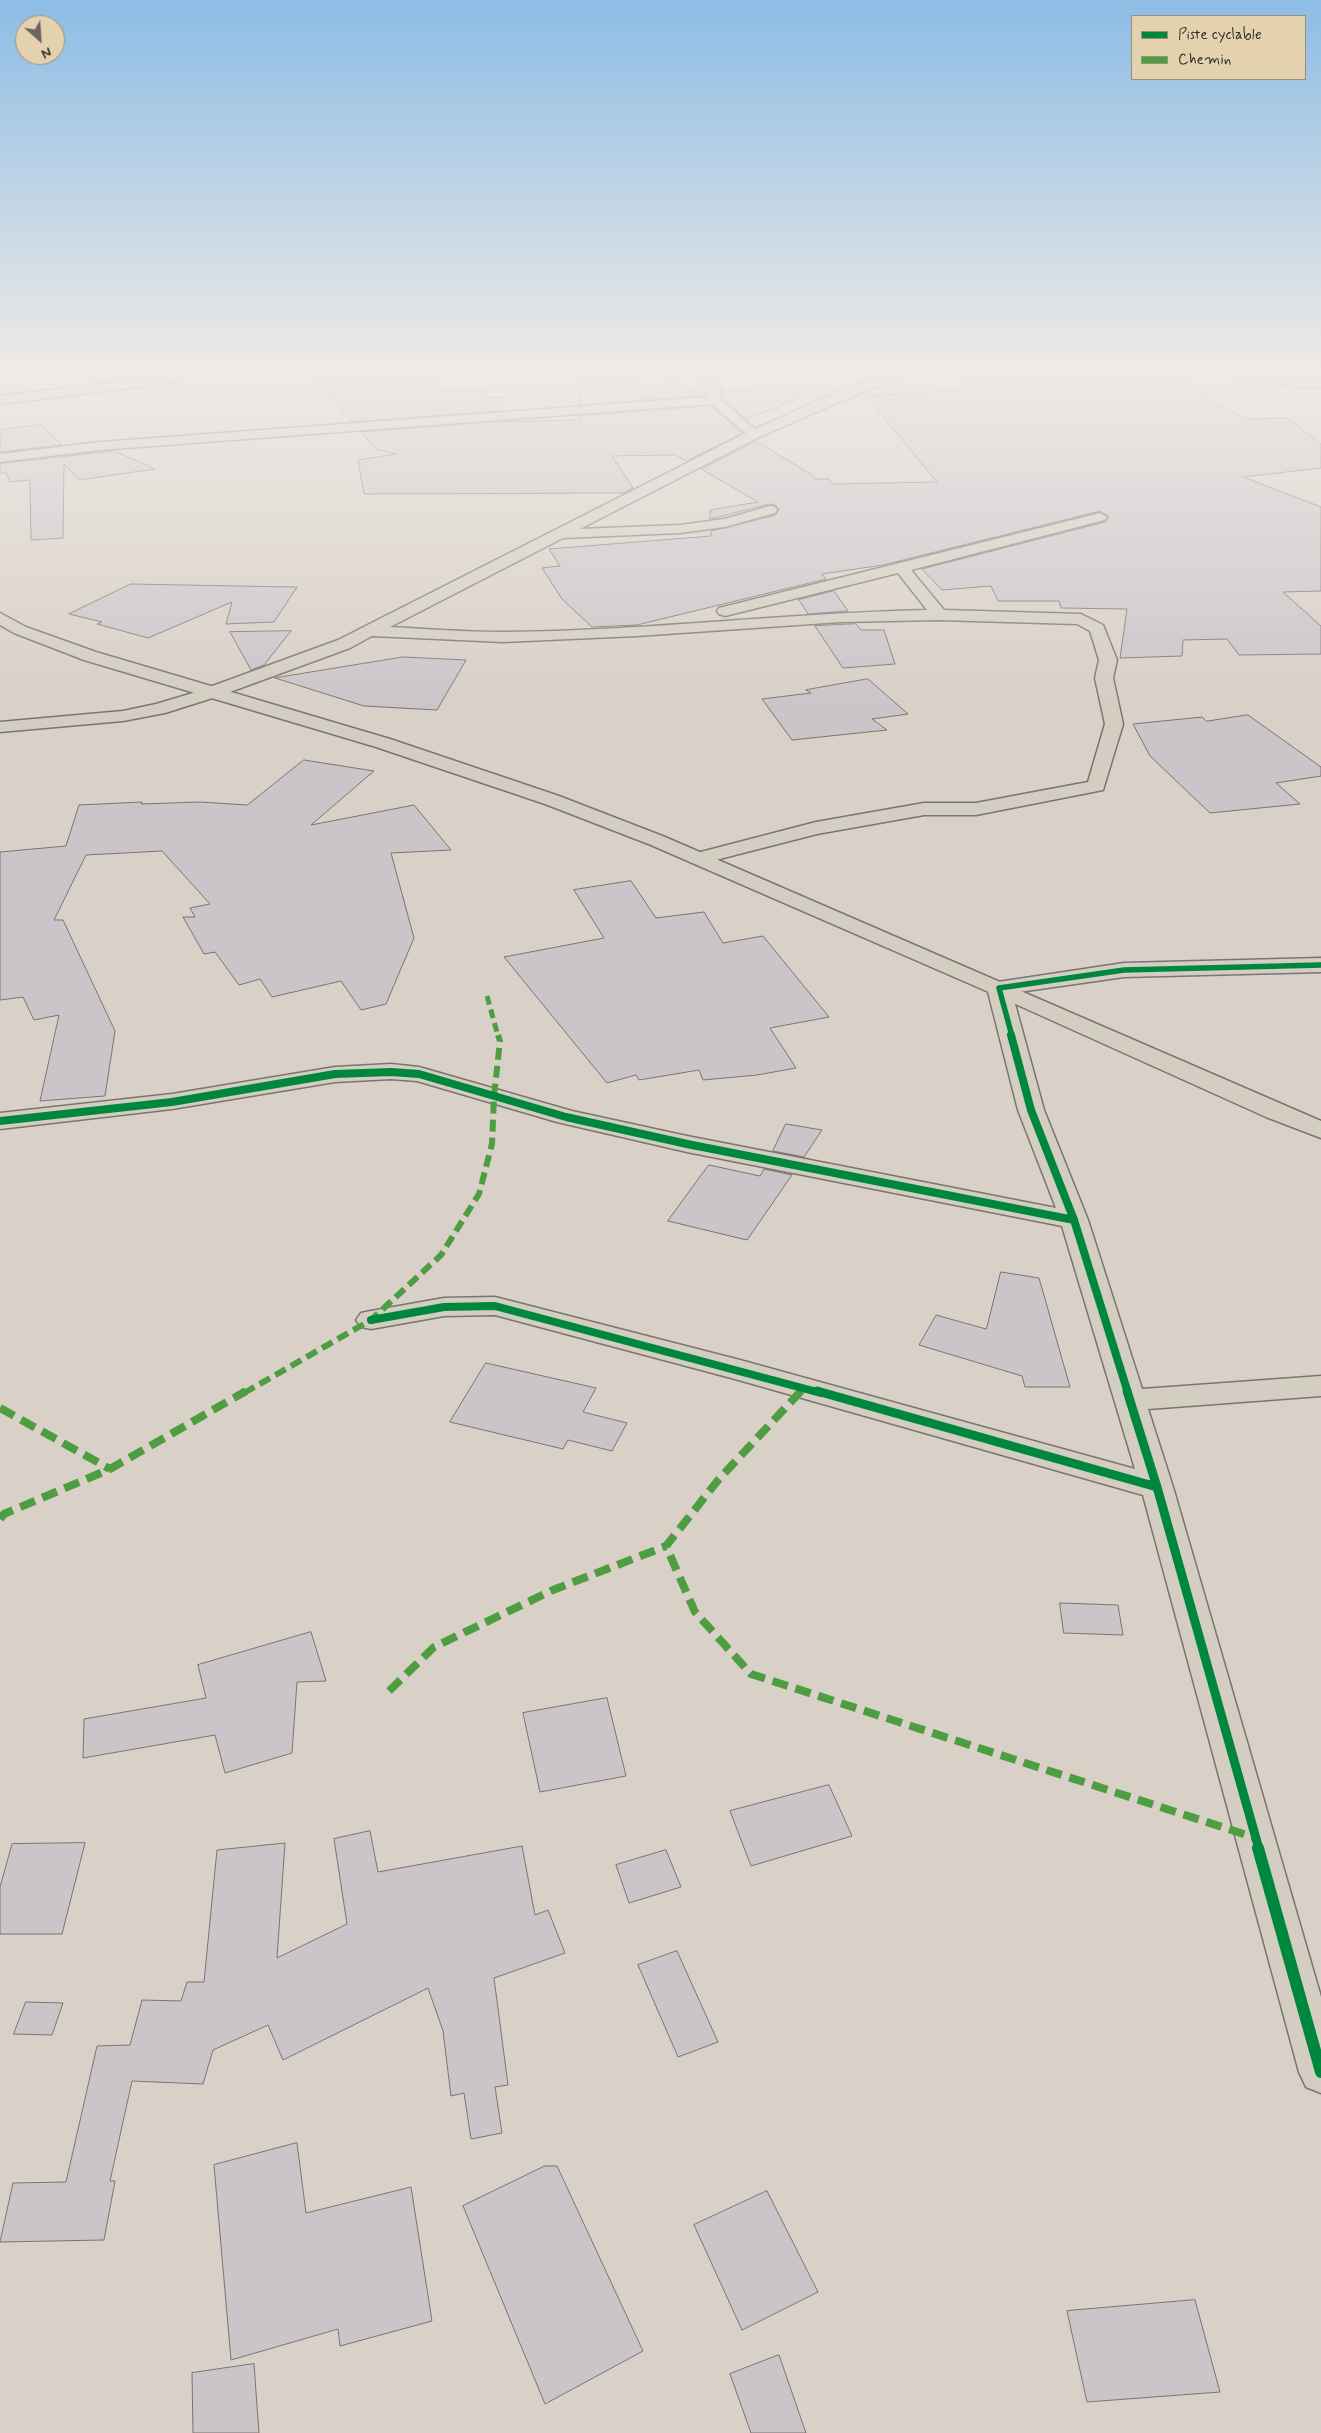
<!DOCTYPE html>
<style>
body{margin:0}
#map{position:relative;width:1321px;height:2433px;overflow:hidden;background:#d9d0c7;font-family:Mynerve,sans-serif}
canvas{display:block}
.legend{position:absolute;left:1131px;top:15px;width:175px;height:65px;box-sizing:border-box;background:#e4d2af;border:1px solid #9a8f7a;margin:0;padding:6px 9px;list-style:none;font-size:15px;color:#2b2b2b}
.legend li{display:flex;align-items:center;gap:10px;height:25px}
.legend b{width:25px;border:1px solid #9a8f7a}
.north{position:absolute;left:15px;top:15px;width:50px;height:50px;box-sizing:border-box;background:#e4d2af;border:1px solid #9a8f7a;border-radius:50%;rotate:154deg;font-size:14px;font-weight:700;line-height:20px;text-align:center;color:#2b2b2b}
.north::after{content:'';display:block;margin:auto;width:18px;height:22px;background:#686562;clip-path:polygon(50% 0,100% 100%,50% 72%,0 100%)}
</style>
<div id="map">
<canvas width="1321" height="2433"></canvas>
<ul class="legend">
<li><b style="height:6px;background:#00873e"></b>Piste cyclable</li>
<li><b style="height:6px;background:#4f9d41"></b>Chemin</li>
</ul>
<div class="north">N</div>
</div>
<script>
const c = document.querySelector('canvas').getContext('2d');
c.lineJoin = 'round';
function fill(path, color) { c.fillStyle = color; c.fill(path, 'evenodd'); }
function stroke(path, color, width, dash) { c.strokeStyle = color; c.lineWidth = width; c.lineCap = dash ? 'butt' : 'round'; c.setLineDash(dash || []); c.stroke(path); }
const building = new Path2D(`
 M 349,367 L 357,367 L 363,371 L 398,368 L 405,377 L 415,376 L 417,380 L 436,379 L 441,392 L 485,390 L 487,397 L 507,398 L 499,411 L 352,422 L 309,372 Z
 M 581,371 L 636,371 L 641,387 L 677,383 L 696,393 L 707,392 L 706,395 L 580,405 Z
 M 1072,374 L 1086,384 L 1184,381 L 1206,397 L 1247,419 L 1288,418 L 1321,444 L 1321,468 L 1243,477 L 1321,507 L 1321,591 L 1283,592 L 1321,626 L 1321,654 L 1239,655 L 1227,639 L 1183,640 L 1182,656 L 1120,658 L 1127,609 L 1061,608 L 1059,601 L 998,601 L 991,586 L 942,590 L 922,569 L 1105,522 L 1109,517 L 1100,511 L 883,565 L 822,574 L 826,579 L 637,625 L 592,627 L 562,599 L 542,568 L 560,566 L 549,549 L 711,536 L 711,531 L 776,515 L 779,509 L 775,505 L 769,504 L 710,519 L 710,510 L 758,502 L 701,469 L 756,441 L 812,475 L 816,479 L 829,479 L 833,484 L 937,482 L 866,396 L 963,390 L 967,378 Z
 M 813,386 L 814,393 L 746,419 L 722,398 L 723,391 Z
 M 710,406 L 732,424 L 731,425 L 743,433 L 686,461 L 675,455 L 612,456 L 633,488 L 623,493 L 364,494 L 358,460 L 396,454 L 376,449 L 361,432 L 493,422 L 580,420 L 580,416 Z
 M 41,425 L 62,445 L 0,452 L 0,430 Z
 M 114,451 L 155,469 L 79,480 L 64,464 L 63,538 L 31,540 L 30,480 L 10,482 L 6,473 L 0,473 L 0,464 Z
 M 131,584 L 237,586 L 297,587 L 274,622 L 226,624 L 232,602 L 148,638 L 97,624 L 102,622 L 69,614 Z
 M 834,591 L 848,611 L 808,614 L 799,600 Z
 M 856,624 L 861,630 L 884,630 L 895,664 L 843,668 L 815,626 Z
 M 291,631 L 264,665 L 251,670 L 230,632 Z
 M 403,657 L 466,660 L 437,710 L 364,706 L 275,678 Z
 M 868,679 L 908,714 L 872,719 L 887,730 L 792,740 L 762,699 L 811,693 L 806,690 Z
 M 1248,715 L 1321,767 L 1321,776 L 1276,783 L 1300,804 L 1210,813 L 1150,756 L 1133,724 L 1202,717 L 1206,721 Z
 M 304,760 L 374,771 L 311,825 L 414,805 L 451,850 L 391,853 L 414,938 L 386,1004 L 361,1010 L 341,981 L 272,997 L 260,979 L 239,985 L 215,952 L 204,954 L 183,917 L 195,917 L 190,908 L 210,904 L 162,851 L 86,855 L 54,920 L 63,920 L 115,1031 L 105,1096 L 40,1101 L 59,1015 L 34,1020 L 23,997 L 0,1000 L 0,852 L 66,846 L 79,805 L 142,802 L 141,804 L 200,802 L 247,805 Z
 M 631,881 L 656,918 L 704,912 L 723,943 L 763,936 L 829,1017 L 770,1028 L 796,1068 L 757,1075 L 703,1080 L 699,1070 L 639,1080 L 636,1075 L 607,1083 L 504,957 L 604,938 L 574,890 Z
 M 786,1124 L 822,1130 L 804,1157 L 773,1151 Z
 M 709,1165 L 760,1176 L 764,1169 L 792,1175 L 747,1240 L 668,1221 Z
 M 1001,1272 L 1039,1278 L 1070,1387 L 1025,1387 L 1022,1376 L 919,1345 L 936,1315 L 986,1329 Z
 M 486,1363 L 596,1388 L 583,1412 L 627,1423 L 612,1451 L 568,1440 L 563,1449 L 450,1422 Z
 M 1060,1603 L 1118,1605 L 1123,1635 L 1064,1633 Z
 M 311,1632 L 326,1681 L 297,1682 L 292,1753 L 225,1773 L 215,1735 L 83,1758 L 84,1719 L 206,1698 L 198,1665 Z
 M 607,1698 L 626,1776 L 540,1792 L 523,1713 Z
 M 829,1785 L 852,1836 L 751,1866 L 730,1811 Z
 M 370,1831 L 378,1872 L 522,1846 L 535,1915 L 548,1910 L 565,1953 L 494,1978 L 508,2085 L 495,2087 L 502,2133 L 471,2139 L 464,2093 L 451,2096 L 443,2031 L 428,1988 L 283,2060 L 268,2025 L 213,2050 L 203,2084 L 132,2081 L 110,2181 L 115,2181 L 104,2240 L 0,2242 L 13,2183 L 66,2182 L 97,2046 L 130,2045 L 142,2000 L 181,2001 L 187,1982 L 204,1982 L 217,1850 L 285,1843 L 277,1958 L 347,1924 L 334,1839 Z
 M 85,1843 L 62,1934 L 0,1934 L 0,1887 L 12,1844 Z
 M 666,1850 L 681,1887 L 629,1903 L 616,1865 Z
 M 677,1951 L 718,2042 L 678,2057 L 638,1965 Z
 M 26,2002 L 63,2003 L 52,2035 L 14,2034 Z
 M 297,2143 L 306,2213 L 411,2187 L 432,2321 L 340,2346 L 338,2329 L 231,2360 L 214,2165 Z
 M 545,2166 L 557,2166 L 643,2351 L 545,2404 L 463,2206 Z
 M 767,2191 L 818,2292 L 742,2330 L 694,2225 Z
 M 1195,2300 L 1220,2392 L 1087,2402 L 1067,2311 Z
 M 779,2355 L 806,2433 L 751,2433 L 730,2374 Z
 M 254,2364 L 259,2433 L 193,2433 L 192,2373 Z`);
fill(building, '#cac5c9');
stroke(building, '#797571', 1);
const street = new Path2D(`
 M 182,367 L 194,367 L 182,379 L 165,384 L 0,404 L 0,396 L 165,376 L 174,374 Z
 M 689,367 L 701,367 L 721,388 L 720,399 L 755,429 C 800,410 881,367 927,367 L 858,394 L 759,437 L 580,529 L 680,525 L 724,519 L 770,506 L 775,507 L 777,510 L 775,513 L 725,527 L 680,533 L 563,538 L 390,627 C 428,629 466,632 503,632 C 645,631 786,613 927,610 L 898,573 L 725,616 L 719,614 L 717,611 L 719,608 L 1100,513 L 1107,517 L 1105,520 L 911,570 L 944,610 L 1081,614 L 1103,625 L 1117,660 L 1113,678 L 1123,724 L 1103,790 L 976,815 L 924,815 L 817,834 L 700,864 L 693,862 L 690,858 L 693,854 L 816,822 L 924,803 L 976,803 L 1088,782 L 1105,724 L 1095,678 L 1099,660 L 1090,631 L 1077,624 L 939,620 L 841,622 L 637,636 L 503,642 L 372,636 L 350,648 L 219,696 L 207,696 L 204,692 L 207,688 L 338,640 L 746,433 L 711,404 L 100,450 L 0,462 L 0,454 L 100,442 L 708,397 L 709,389 Z
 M 1071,367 L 1232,369 L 1303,380 L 1321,380 L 1321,388 L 1303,388 L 1232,375 L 1076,370 Z
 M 1321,958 L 1321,972 L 1124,977 L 1012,993 L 1044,1110 L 1088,1220 L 1142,1389 L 1321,1376 L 1321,1396 L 1148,1409 L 1173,1487 L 1321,1997 L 1321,2093 L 1306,2087 L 1299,2072 L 1143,1495 L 735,1379 L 495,1315 L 444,1316 L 371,1329 L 361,1327 L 356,1320 L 361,1313 L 371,1311 L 444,1298 L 495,1297 L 740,1360 L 1135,1469 L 1062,1226 L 687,1152 L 557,1122 L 417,1081 L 391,1079 L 335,1082 L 172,1109 L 0,1129 L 0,1113 L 172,1094 L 335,1067 L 391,1064 L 419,1067 L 572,1111 L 687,1136 L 1056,1208 L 1018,1110 L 987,988 L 991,983 L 1124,963 Z`);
const secondary = new Path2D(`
 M 213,687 L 219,688 L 222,692 L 219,696 L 165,713 L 123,721 L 0,732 L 0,722 L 123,711 L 156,704 Z`);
const primary = new Path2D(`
 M 0,613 L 26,627 L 96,652 L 390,739 L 559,796 L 665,837 L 1321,1121 L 1321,1138 L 1266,1117 L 991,993 L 651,845 L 545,804 L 376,747 L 84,660 L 14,633 L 0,625 Z`);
stroke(street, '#797571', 3);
stroke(secondary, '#797571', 3);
stroke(primary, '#797571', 3);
fill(street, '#d4cdc1');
fill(secondary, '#d4cdc1');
fill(primary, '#d4cdc1');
stroke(new Path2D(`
 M 487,996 L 498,1036`), '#4f9d41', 5, [9, 5]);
stroke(new Path2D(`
 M 244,1393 L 371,1320 L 441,1255 L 479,1194 L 492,1144 L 494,1096 L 500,1041 L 498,1035
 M 800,1393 L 804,1388`), '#4f9d41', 6, [12, 6]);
stroke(new Path2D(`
 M 801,1391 L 719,1479 L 666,1546 L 695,1612 L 751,1674 L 1256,1838
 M 0,1408 L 110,1469
 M 0,1519 L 4,1514 L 110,1469 L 246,1391
 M 389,1691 L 434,1647 L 553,1590 L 666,1546`), '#4f9d41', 8, [16, 8]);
stroke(new Path2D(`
 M 1012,1036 L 999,988 L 1124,970 L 1321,965`), '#00873e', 5.5);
stroke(new Path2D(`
 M 1011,1035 L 1031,1110 L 1074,1220 L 1128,1393
 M 0,1121 L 172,1102 L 335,1074 L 391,1072 L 419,1074 L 566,1117 L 687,1144 L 1074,1220
 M 371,1320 L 444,1307 L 495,1306 L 821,1393`), '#00873e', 8);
stroke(new Path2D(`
 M 817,1391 L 1157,1487
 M 1127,1391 L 1157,1487 L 1259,1849`), '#00873e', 9);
stroke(new Path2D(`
 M 1258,1848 L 1321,2072`), '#00873e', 12);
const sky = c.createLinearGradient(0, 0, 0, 708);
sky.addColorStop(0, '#8dbce5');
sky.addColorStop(0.52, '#eeeae6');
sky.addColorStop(1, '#eeeae600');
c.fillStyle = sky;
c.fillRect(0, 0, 1321, 708);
</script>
